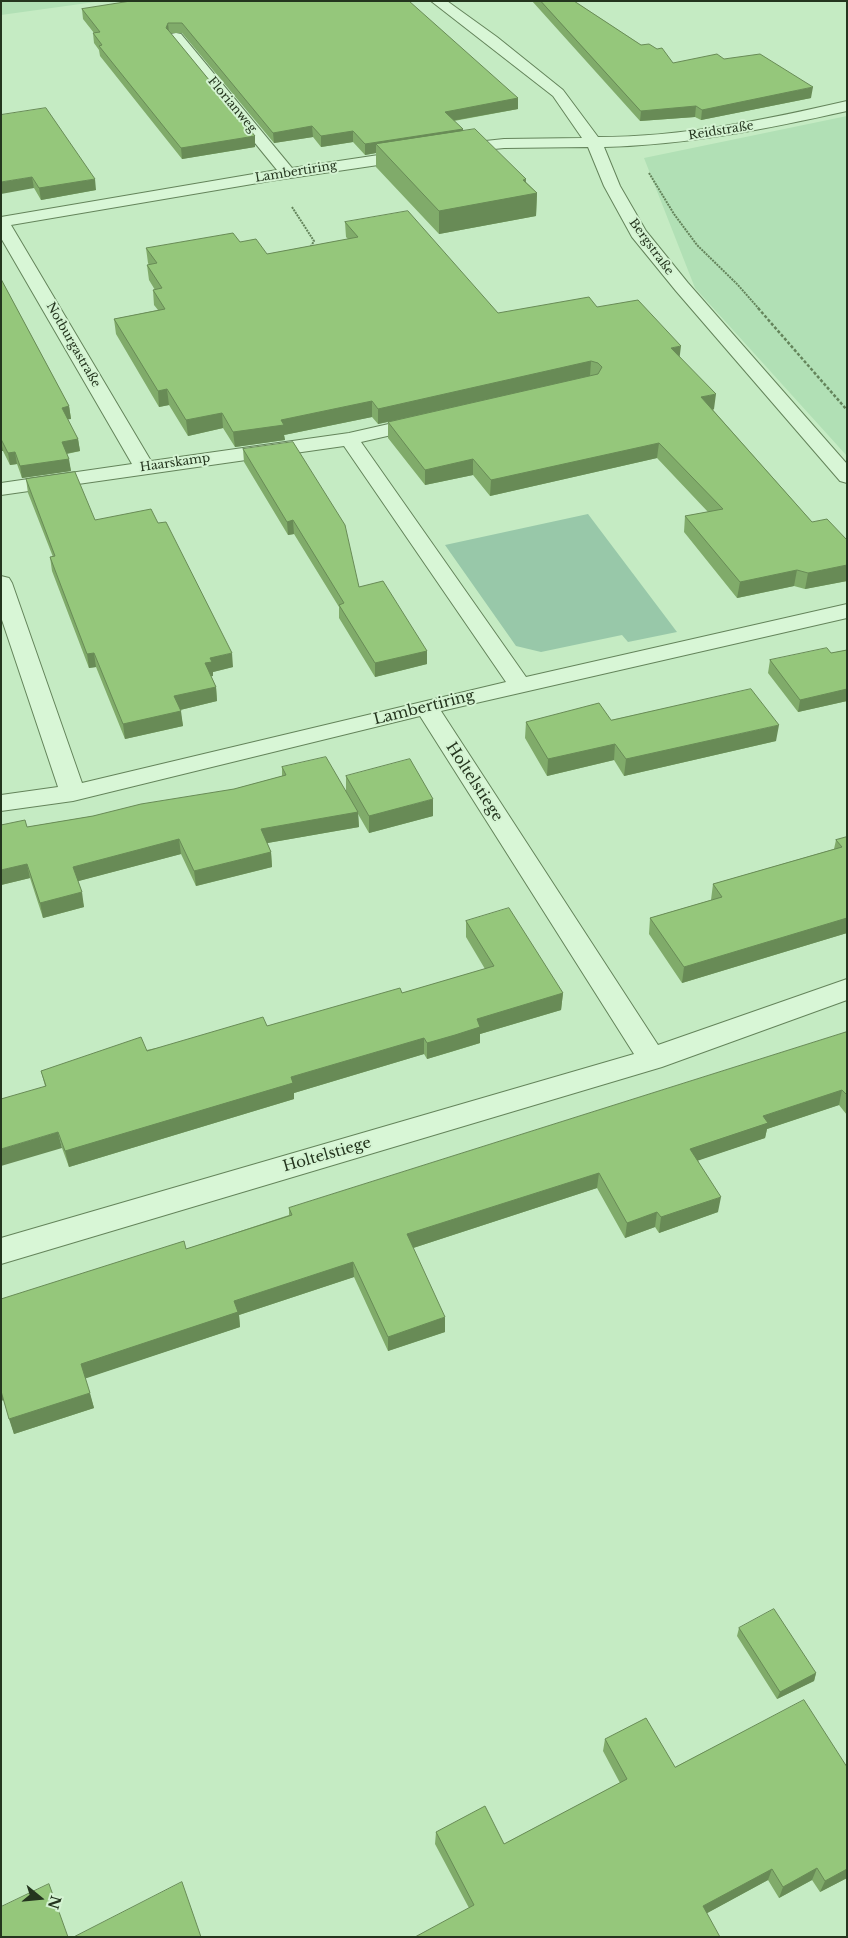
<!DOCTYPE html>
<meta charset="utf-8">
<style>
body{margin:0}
#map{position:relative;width:848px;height:1938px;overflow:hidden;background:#c5ebc3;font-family:"Libre Baskerville",serif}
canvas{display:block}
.frame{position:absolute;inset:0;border:2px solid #24351e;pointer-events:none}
.north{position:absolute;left:15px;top:1873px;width:50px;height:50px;-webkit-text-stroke:4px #d4f3d2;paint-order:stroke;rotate:107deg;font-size:14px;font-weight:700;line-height:20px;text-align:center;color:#24351e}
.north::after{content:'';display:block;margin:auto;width:18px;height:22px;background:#24351e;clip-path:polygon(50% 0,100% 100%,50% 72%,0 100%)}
</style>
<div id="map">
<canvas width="848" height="1938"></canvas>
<div class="frame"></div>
<div class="north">N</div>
</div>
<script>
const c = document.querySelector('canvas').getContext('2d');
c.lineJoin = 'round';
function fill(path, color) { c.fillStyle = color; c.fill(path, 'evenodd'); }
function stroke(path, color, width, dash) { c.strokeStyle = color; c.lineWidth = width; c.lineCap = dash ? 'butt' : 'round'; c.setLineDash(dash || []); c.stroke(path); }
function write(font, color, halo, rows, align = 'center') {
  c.font = font + ' "Libre Baskerville",serif'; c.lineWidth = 4; c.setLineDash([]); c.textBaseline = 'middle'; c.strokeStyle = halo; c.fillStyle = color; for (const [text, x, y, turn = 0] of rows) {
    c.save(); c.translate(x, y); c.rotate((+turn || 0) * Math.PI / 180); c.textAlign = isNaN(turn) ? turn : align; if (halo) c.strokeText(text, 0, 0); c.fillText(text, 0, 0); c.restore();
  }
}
fill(new Path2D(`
 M 1,1 L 102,1 L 1,15 Z
 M 847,116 L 847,456 L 695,288 L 644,158 Z`), '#b1e0b5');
fill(new Path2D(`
 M 588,514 L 677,632 L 628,642 L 622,635 L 541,652 L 516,646 L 445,545 Z`), '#98c8a9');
const street = new Path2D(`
 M 431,1 L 447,1 L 497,37 L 563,90 L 598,137 C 683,137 764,120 847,101 L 847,111 C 766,129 687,145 604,147 L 620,186 L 646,231 L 688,283 L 847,464 L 847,483 L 840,481 L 676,291 L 632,237 L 604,186 L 588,147 L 504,148 L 454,153 L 448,151 L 446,148 L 448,145 L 504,139 L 582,138 L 553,96 Z
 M 176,33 L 181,34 L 292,168 L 412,150 L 418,152 L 420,155 L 418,158 L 412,160 L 270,181 L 11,225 L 151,461 L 349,433 L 424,416 L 431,418 L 434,422 L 431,426 L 361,442 L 526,677 L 847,604 L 847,618 L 441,711 L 658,1045 L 847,979 L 847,1000 L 662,1067 L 1,1264 L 1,1238 L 634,1054 L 420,716 L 73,801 L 1,811 L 1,795 L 58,787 L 1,617 L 1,576 L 9,578 L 12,583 L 82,783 L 506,682 L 344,446 L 1,495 L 1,483 L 132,464 L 1,238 L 1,217 L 277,170 L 171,40 L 169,37 L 171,34 Z`);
stroke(street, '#64845b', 2);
stroke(new Path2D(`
 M 649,173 L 674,214 L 697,245 L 738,285 L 760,310
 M 292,207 L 314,241 L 310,248`), '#64845b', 2, [2, 1]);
stroke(new Path2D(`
 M 758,308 L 847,410`), '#64845b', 2.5, [3, 2]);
fill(street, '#d8f6d6');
fill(new Path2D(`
 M 131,1 L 518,98 L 518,109 L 454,121 L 463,129 L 463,131 L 526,182 L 537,193 L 536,216 L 439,234 L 376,167 L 376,153 L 365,155 L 353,142 L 321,147 L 313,137 L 274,143 L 182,33 L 170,33 L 255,136 L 255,147 L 182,159 L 100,56 L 99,50 L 94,43 L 93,33 L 94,33 L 83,19 L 82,9 Z
 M 532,1 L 574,1 L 641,45 L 673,63 L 724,59 L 811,98 L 701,120 L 695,117 L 640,121 Z
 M 1,115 L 96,190 L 41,200 L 34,188 Z
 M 345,222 L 498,313 L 597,307 L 680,357 L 714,409 L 713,410 L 812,522 L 847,540 L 847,581 L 805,589 L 794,586 L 737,598 L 684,532 L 685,516 L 708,512 L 657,458 L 490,496 L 473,475 L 425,485 L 388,438 L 388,422 L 378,424 L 372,417 L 284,435 L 285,440 L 235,447 L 223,428 L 188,436 L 169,405 L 159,407 L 116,334 L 114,319 L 158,310 L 154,305 L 153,290 L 155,290 L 149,280 L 147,265 L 149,265 L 148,263 L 146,248 L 240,242 L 267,254 L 348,239 L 346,237 Z
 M 1,279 L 69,406 L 71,419 L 67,419 L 78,439 L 80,451 L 67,454 L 71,471 L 22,478 L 17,464 L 10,465 L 3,451 L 1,451 Z
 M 243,449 L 359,587 L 427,651 L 427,664 L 375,677 L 339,618 L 339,607 L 294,534 L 288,535 L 244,462 Z
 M 26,479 L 95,520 L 233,667 L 213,672 L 213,676 L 211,676 L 216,687 L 217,701 L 180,710 L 183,726 L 125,739 L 96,667 L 89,668 L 52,571 L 50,557 L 53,557 L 28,493 Z
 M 847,650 L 847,701 L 798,712 L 768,673 L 770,660 L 831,653 Z
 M 611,720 L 776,741 L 624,776 L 614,760 L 547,776 L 525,738 L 526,722 Z
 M 282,767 L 346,791 L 346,776 L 433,816 L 369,833 L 358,814 L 359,827 L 267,843 L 271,852 L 272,867 L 196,886 L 181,854 L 78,881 L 84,907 L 43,918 L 30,878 L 1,885 L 27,827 L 93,816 L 234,789 L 282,776 Z
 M 847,837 L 847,933 L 682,983 L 649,934 L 650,918 L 711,900 L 713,884 L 834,849 L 836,840 Z
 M 466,921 L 563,993 L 561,1010 L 480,1034 L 480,1043 L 454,1051 L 427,1059 L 424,1054 L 294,1093 L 294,1099 L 69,1167 L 62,1148 L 45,1086 L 41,1071 L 267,1026 L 402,993 L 485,969 L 466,937 Z
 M 847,1032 L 847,1115 L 839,1105 L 767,1129 L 765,1138 L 698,1160 L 718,1212 L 659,1233 L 655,1227 L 625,1238 L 597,1188 L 413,1248 L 445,1332 L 388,1351 L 354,1277 L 239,1315 L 240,1327 L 85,1378 L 94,1408 L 14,1434 L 4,1400 L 186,1249 L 289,1215 L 289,1208 Z
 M 739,1628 L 816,1673 L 814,1681 L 777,1699 L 737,1636 Z
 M 605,1739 L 675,1767 L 847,1767 L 847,1878 L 820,1892 L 812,1880 L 779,1898 L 768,1880 L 707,1913 L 469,1908 L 435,1844 L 436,1832 L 504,1844 L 620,1783 L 603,1751 Z`), '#80ab6a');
fill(new Path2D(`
 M 168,23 L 169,33 L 166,28 Z
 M 813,87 L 811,98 L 701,120 L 702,110 Z
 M 518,98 L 518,109 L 445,122 L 445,112 Z
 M 696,106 L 695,117 L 640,121 L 641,111 Z
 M 312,126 L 313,137 L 274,143 L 273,133 Z
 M 463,129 L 463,140 L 376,144 L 376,153 L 365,155 L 365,144 Z
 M 353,131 L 353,142 L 321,147 L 321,136 Z
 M 255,136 L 255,147 L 182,159 L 181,148 Z
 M 32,177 L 34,188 L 1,194 L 1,182 Z
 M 95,179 L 96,190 L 41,200 L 39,188 Z
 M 526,179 L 525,195 L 537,193 L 536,216 L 439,234 L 439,211 Z
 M 681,346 L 679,362 L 671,348 Z
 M 591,361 L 590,376 L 378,424 L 378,409 Z
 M 167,389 L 169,405 L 159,407 L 158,391 Z
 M 716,394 L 714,409 L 700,413 L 701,397 Z
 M 372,401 L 372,417 L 284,435 L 285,440 L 235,447 L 233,432 L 281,420 Z
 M 69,406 L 71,419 L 63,420 L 62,408 Z
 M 222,413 L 223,428 L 188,436 L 186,420 Z
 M 78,439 L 80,451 L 64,454 L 62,442 Z
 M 1,441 L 3,451 L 1,451 Z
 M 659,443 L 657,458 L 490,496 L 491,480 Z
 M 15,452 L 17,464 L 10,465 L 8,453 Z
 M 69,459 L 71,471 L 22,478 L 20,466 Z
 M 473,459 L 473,475 L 425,485 L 425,470 Z
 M 293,520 L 294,534 L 288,535 L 287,522 Z
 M 847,565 L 847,581 L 805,589 L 808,573 Z
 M 797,570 L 794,586 L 737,598 L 740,582 Z
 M 427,651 L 427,664 L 375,677 L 375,663 Z
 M 94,653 L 96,667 L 89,668 L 87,654 Z
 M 232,653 L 233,667 L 213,672 L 213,676 L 206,677 L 205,663 L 210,658 Z
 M 216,687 L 217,701 L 176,711 L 174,696 Z
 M 847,689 L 847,701 L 798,712 L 800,700 Z
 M 181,711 L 183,726 L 125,739 L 123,724 Z
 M 779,725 L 776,741 L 624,776 L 626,759 Z
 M 615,744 L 614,760 L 547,776 L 548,759 Z
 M 433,799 L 433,816 L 369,833 L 369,816 Z
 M 358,812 L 359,827 L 262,844 L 261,829 Z
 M 179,839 L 181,854 L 75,882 L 73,867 Z
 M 271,852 L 272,867 L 196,886 L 194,871 Z
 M 27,864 L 30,878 L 1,885 L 1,870 Z
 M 82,892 L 84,907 L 43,918 L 40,903 Z
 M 847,918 L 847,933 L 682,983 L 684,967 Z
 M 563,993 L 561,1010 L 480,1034 L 480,1043 L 427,1059 L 427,1043 L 477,1019 Z
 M 424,1038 L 424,1054 L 294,1093 L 294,1099 L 69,1167 L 65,1151 L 291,1077 Z
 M 842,1090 L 839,1105 L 767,1129 L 765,1138 L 688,1164 L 690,1149 L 763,1116 Z
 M 58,1132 L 62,1148 L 1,1166 L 1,1149 Z
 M 599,1173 L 597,1188 L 407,1250 L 407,1234 Z
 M 721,1197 L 718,1212 L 659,1233 L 661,1217 Z
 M 657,1212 L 655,1227 L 625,1238 L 627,1223 Z
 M 353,1262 L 354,1277 L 239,1315 L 240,1327 L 84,1379 L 81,1364 L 234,1301 Z
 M 445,1317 L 445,1332 L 388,1351 L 388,1337 Z
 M 1,1391 L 4,1400 L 1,1401 Z
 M 90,1393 L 94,1408 L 14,1434 L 9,1419 Z
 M 816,1673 L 814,1681 L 777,1699 L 780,1692 Z
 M 817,1868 L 812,1880 L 779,1898 L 783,1887 Z
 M 772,1869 L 768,1880 L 700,1917 L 703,1906 Z
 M 847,1869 L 847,1878 L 820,1892 L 825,1881 Z`), '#688b56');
const building = new Path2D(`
 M 131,1 L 409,1 L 518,98 L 445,112 L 463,129 L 365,144 L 353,131 L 321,136 L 312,126 L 273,133 L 182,23 L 168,23 L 166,28 L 169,31 L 255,136 L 181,148 L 99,46 L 102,45 L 93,33 L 100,32 L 82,9 Z
 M 541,1 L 574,1 L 641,45 L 649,44 L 657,49 L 662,48 L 673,63 L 717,54 L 724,59 L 760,54 L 813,87 L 702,110 L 696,106 L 641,111 Z
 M 46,108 L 95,179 L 39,188 L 32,177 L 1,182 L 1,115 Z
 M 475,129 L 526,179 L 523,180 L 537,193 L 439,211 L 376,144 Z
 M 408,211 L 498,313 L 589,297 L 597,307 L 638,300 L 681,346 L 671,348 L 716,394 L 701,397 L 812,522 L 827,519 L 847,540 L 847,565 L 808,573 L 797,570 L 740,582 L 685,516 L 723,509 L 659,443 L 491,480 L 473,459 L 425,470 L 388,422 L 598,374 L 602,367 L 598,363 L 591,361 L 378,409 L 372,401 L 281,420 L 284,425 L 233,432 L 222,413 L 186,420 L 167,389 L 158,391 L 114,319 L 165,309 L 153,290 L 162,288 L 147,265 L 157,263 L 146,248 L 233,233 L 240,242 L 256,239 L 267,254 L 358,237 L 345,222 Z
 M 1,279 L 69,406 L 62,408 L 78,439 L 62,442 L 69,459 L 20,466 L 15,452 L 8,453 L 1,439 Z
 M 293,442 L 345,525 L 359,587 L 383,581 L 427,651 L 375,663 L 339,605 L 344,603 L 293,520 L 287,522 L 243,449 Z
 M 75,472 L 95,520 L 151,509 L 158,523 L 166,522 L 232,653 L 210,658 L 212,662 L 205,663 L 216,687 L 174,696 L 181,711 L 123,724 L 94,653 L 87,654 L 50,557 L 55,556 L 26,479 Z
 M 827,648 L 831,653 L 847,650 L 847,689 L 800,700 L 770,660 Z
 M 751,689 L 779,725 L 626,759 L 615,744 L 548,759 L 526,722 L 599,703 L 611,720 Z
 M 326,757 L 358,812 L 261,829 L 271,852 L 194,871 L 179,839 L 73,867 L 82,892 L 40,903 L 27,864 L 1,870 L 1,825 L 25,820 L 27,827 L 93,816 L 141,804 L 234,789 L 286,775 L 282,767 Z
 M 410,759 L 433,799 L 369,816 L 346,776 Z
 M 847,837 L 847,918 L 684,967 L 650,918 L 722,897 L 713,884 L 842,847 L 836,840 Z
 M 509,908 L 563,993 L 477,1019 L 480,1027 L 455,1035 L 427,1043 L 424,1038 L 291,1077 L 293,1083 L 65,1151 L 58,1132 L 1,1149 L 1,1099 L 46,1086 L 41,1071 L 141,1037 L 147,1051 L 263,1017 L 267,1026 L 400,988 L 402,993 L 494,966 L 466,921 Z
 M 847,1032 L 847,1095 L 842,1090 L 763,1116 L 768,1123 L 690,1149 L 721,1197 L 661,1217 L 657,1212 L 627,1223 L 599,1173 L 407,1234 L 445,1317 L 388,1337 L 353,1262 L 234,1301 L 238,1312 L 81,1364 L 90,1393 L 9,1419 L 1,1391 L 1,1299 L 184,1241 L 186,1249 L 292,1215 L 289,1208 Z
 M 774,1609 L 816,1673 L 780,1692 L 739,1628 Z
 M 804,1700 L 847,1767 L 847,1869 L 825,1881 L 817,1868 L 783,1887 L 772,1869 L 703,1906 L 720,1937 L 415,1937 L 474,1905 L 436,1832 L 485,1806 L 504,1844 L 627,1779 L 605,1739 L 646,1718 L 675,1767 Z
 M 182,1882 L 201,1937 L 74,1937 Z
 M 49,1884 L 68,1937 L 1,1937 L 1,1907 Z`);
fill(building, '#95c77b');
stroke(building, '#688b56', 1);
write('12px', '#24351e', '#d4f3d2', [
 ["Florianweg",232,105,50],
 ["Reidstraße",721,131,-9],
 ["Lambertiring",296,172,-9],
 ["Bergstraße",651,247,54],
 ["Notburgastraße",73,345,60],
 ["Haarskamp",175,463,-8]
]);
write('15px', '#24351e', '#d4f3d2', [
 ["Lambertiring",424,708,-14],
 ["Holtelstiege",474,782,57],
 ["Holtelstiege",327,1155,-16]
]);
</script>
